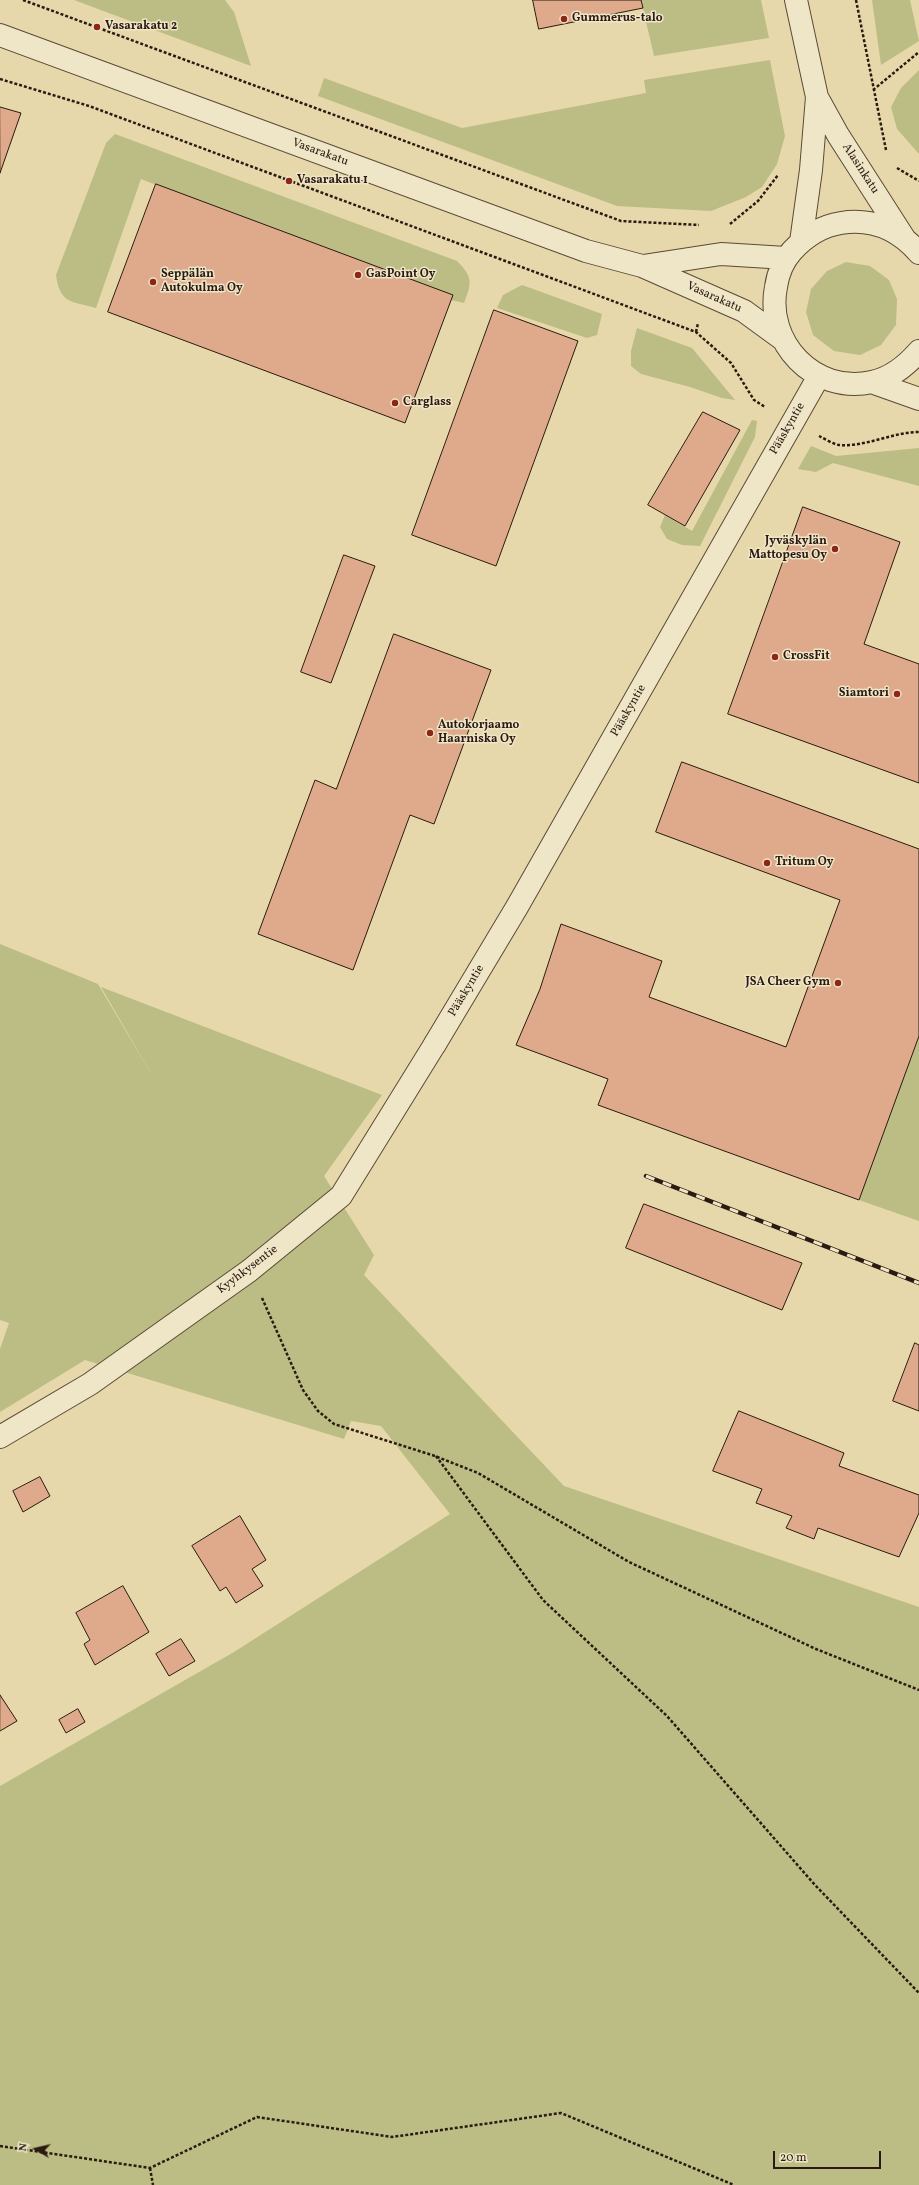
<!DOCTYPE html>
<meta charset="utf-8">
<style>
body{margin:0}
#map{position:relative;width:919px;height:2185px;overflow:hidden;background:#e6d8aa;font-family:Vollkorn,serif}
canvas{display:block}
.north{position:absolute;left:16px;top:2129px;width:40px;height:40px;-webkit-text-stroke:3px #efe6c8;paint-order:stroke;rotate:278deg;font-size:11px;font-weight:700;line-height:16px;text-align:center;color:#2b1a11}
.north::after{content:'';display:block;margin:auto;width:14px;height:18px;background:#2b1a11;clip-path:polygon(50% 0,100% 100%,50% 72%,0 100%)}
.scale{position:absolute;left:773px;top:2151px;width:108px;height:18px;box-sizing:border-box;border:2px solid #2b1a11;border-top:0;padding-left:5px;font-size:12px;line-height:14px;white-space:nowrap;color:#2b1a11;-webkit-text-stroke:3px #efe6c8;paint-order:stroke}
</style>
<div id="map">
<canvas width="919" height="2185"></canvas>
<div class="north">N</div>
<div class="scale">20 m</div>
</div>
<script>
const c = document.querySelector('canvas').getContext('2d');
c.lineJoin = 'round';
function fill(path, color) { c.fillStyle = color; c.fill(path, 'evenodd'); }
function stroke(path, color, width, dash) { c.strokeStyle = color; c.lineWidth = width; c.lineCap = dash ? 'butt' : 'round'; c.setLineDash(dash || []); c.stroke(path); }
function write(font, color, halo, rows, align = 'center') {
  c.font = font + ' Vollkorn,serif'; c.lineWidth = 3; c.setLineDash([]); c.textBaseline = 'middle'; c.strokeStyle = halo; c.fillStyle = color; for (const [text, x, y, turn = 0] of rows) {
    c.save(); c.translate(x, y); c.rotate((+turn || 0) * Math.PI / 180); c.textAlign = isNaN(turn) ? turn : align; if (halo) c.strokeText(text, 0, 0); c.fillText(text, 0, 0); c.restore();
  }
}
fill(new Path2D(`
 M 74,0 L 225,0 L 234,12 L 251,66 Z
 M 641,0 L 761,0 L 769,38 L 654,56 Z
 M 872,0 L 910,0 L 919,41 L 881,65 Z
 M 770,60 L 785,136 L 777,164 L 762,187 L 746,197 L 711,211 L 617,206 L 318,96 L 324,78 L 462,128 L 646,93 L 644,80 Z
 M 919,70 L 919,154 L 897,129 L 891,107 L 901,88 Z
 M 115,134 L 457,261 C 473,277 472,283 464,303 L 451,300 L 141,179 L 96,308 C 71,301 60,304 56,275 L 106,143 Z
 M 846,262 L 870,266 L 889,280 L 897,299 L 896,325 L 881,345 L 860,355 L 834,351 L 813,335 L 806,312 L 811,289 L 827,271 Z
 M 522,285 L 602,314 L 597,335 L 587,338 L 497,308 L 503,295 Z
 M 637,328 L 692,348 L 735,400 L 722,398 L 690,387 L 641,374 L 631,366 L 631,351 Z
 M 752,420 L 757,421 L 755,437 L 700,546 L 682,545 L 667,539 L 660,527 L 665,515 L 692,531 Z
 M 811,446 L 836,456 L 919,448 L 919,486 L 833,463 L 816,472 L 798,469 Z
 M 0,944 L 98,984 L 156,1082 L 101,987 L 382,1095 L 324,1176 L 374,1255 L 364,1275 L 564,1486 L 919,1607 L 919,2185 L 0,2185 L 0,1786 L 234,1652 L 450,1514 L 381,1426 L 351,1421 L 344,1439 L 85,1360 L 0,1412 L 0,1349 L 9,1323 L 0,1320 Z
 M 919,1036 L 919,1221 L 859,1200 Z`), '#bbbd84');
const building = new Path2D(`
 M 533,0 L 641,0 L 643,8 L 539,29 Z
 M 0,107 L 21,113 L 0,173 Z
 M 156,184 L 453,295 L 405,423 L 108,312 Z
 M 494,310 L 578,341 L 496,566 L 412,535 Z
 M 703,412 L 740,430 L 685,526 L 648,505 Z
 M 803,507 L 900,542 L 864,644 L 919,664 L 919,783 L 728,714 Z
 M 344,555 L 375,566 L 331,683 L 301,672 Z
 M 394,634 L 491,670 L 434,824 L 410,815 L 353,970 L 258,934 L 315,780 L 336,789 Z
 M 682,762 L 919,849 L 919,1036 L 859,1200 L 598,1105 L 608,1079 L 516,1045 L 540,989 L 561,924 L 662,961 L 649,997 L 786,1047 L 840,900 L 656,832 Z
 M 644,1204 L 802,1263 L 782,1310 L 626,1248 Z
 M 915,1343 L 919,1345 L 919,1411 L 893,1401 Z
 M 739,1411 L 844,1453 L 839,1466 L 919,1495 L 919,1513 L 899,1557 L 818,1528 L 814,1539 L 786,1528 L 792,1516 L 756,1503 L 762,1489 L 713,1471 Z
 M 40,1477 L 50,1496 L 23,1512 L 13,1491 Z
 M 240,1516 L 266,1560 L 252,1569 L 263,1586 L 236,1603 L 226,1587 L 220,1591 L 192,1546 Z
 M 123,1586 L 149,1632 L 95,1665 L 84,1644 L 90,1640 L 76,1613 Z
 M 181,1639 L 195,1661 L 169,1676 L 156,1654 Z
 M 0,1695 L 17,1721 L 0,1731 Z
 M 78,1709 L 85,1722 L 66,1733 L 59,1720 Z`);
fill(building, '#deaa8b');
stroke(building, '#2b1a11', 1);
const minor = new Path2D(`
 M 0,1437 L 90,1384 L 249,1271 L 341,1196 L 435,1044`);
const tertiary = new Path2D(`
 M 796,0 L 817,97 L 811,170 L 801,242
 M 0,35 L 586,251 L 642,266 L 744,311 L 781,338
 M 817,97 L 838,135 L 904,238
 M 919,253 C 899,230 872,218 841,223 C 821,226 805,237 792,251 C 783,261 778,273 776,287 C 765,342 814,395 872,382 C 891,378 906,366 919,351
 M 643,266 L 721,254 L 786,258
 M 871,382 L 919,399
 M 435,1044 L 517,907 L 819,376`);
stroke(minor, '#5a4a37', 24);
stroke(tertiary, '#5a4a37', 24);
stroke(new Path2D(`
 M 23,0 L 621,221 L 699,225
 M 856,0 L 886,150
 M 0,79 L 89,106 L 696,332 L 731,363 L 754,400 L 765,407
 M 873,90 L 919,52
 M 897,168 L 919,181
 M 730,224 L 758,201 L 778,175
 M 696,332 L 698,323
 M 819,436 C 825,439 833,444 839,445 C 867,447 892,432 919,432
 M 262,1298 L 303,1390 L 318,1411 L 334,1424 L 435,1456 L 478,1473 L 629,1562 L 816,1649 L 919,1690
 M 436,1456 L 543,1600 L 667,1716 L 815,1885 L 919,1993
 M 0,2146 L 150,2168 L 257,2117 L 392,2137 L 561,2113 L 734,2185
 M 150,2168 L 153,2185`), '#2b1a11', 2.5, [3, 2]);
stroke(minor, '#efe6c8', 22);
stroke(tertiary, '#efe6c8', 22);
const rail = new Path2D(`
 M 646,1176 L 919,1283`);
stroke(rail, '#2b1a11', 4.5);
stroke(rail, '#efe6c8', 3, [9]);
for (const [x, y, r, color] of [
 [564,19,4,"#8f2418"],
 [97,27,4,"#8f2418"],
 [289,181,4,"#8f2418"],
 [358,275,4,"#8f2418"],
 [153,282,4,"#8f2418"],
 [395,403,4,"#8f2418"],
 [835,549,4,"#8f2418"],
 [775,657,4,"#8f2418"],
 [897,694,4,"#8f2418"],
 [430,733,4,"#8f2418"],
 [767,863,4,"#8f2418"],
 [838,983,4,"#8f2418"]
]) { const dot = new Path2D(); dot.arc(x, y, r, 0, 2 * Math.PI); c.fillStyle = color; c.fill(dot); stroke(dot, '#efe6c8', 1.5); }
write('bold 12px', '#2b1a11', '#efe6c8', [
 ["Gummerus-talo",572,19],
 ["Vasarakatu 2",105,27],
 ["Vasarakatu 1",297,181],
 ["Seppälän",161,275],
 ["Autokulma Oy",161,289],
 ["GasPoint Oy",366,275],
 ["Carglass",403,403],
 ["Jyväskylän",827,542,"right"],
 ["Mattopesu Oy",827,556,"right"],
 ["CrossFit",783,657],
 ["Siamtori",889,694,"right"],
 ["Autokorjaamo",438,726],
 ["Haarniska Oy",438,740],
 ["Tritum Oy",775,863],
 ["JSA Cheer Gym",830,983,"right"]
], 'left');
write('12px', '#2b1a11', '#efe6c8', [
 ["Vasarakatu",320,153,20],
 ["Alasinkatu",860,169,57],
 ["Vasarakatu",714,298,24],
 ["Pääskyntie",788,429,-60],
 ["Pääskyntie",629,711,-60],
 ["Pääskyntie",467,991,-59],
 ["Kyyhkysentie",248,1270,-37]
]);
</script>
